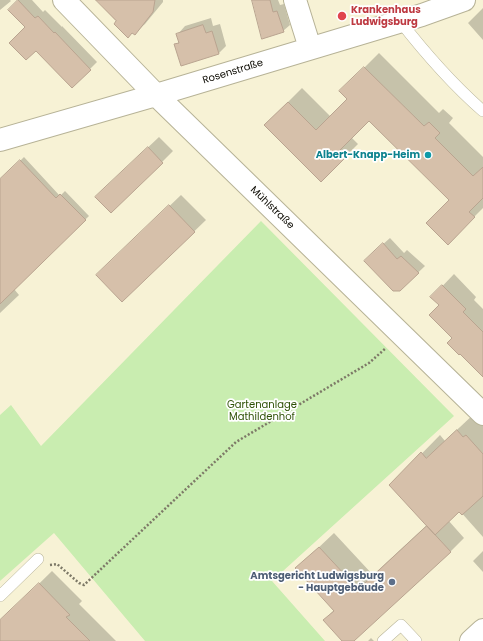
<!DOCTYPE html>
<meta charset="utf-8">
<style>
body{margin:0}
canvas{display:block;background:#f7f2d5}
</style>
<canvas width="483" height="641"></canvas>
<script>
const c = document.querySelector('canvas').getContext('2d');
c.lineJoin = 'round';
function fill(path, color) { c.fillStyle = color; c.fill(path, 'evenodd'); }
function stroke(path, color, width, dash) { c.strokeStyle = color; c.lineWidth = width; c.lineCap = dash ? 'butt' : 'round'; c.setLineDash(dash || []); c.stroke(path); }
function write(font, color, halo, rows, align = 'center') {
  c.font = font + ' Poppins,sans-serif'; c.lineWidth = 3.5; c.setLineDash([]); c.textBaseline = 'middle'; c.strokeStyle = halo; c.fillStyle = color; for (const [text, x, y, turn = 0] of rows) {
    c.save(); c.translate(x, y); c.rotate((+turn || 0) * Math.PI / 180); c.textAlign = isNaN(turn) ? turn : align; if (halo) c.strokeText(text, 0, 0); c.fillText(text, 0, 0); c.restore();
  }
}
fill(new Path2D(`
 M 261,221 L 454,416 L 272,581 L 325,641 L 145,641 L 54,533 L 0,581 L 0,415 L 11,405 L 41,446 Z`), '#c9edb0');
fill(new Path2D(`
 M 0,0 L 10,0 L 11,1 L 0,10 Z
 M 19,0 L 32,0 L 43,12 L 45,10 L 62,27 L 62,26 L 97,62 L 72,87 L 26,27 L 16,3 Z
 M 97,0 L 163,0 L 163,2 L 145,24 L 135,33 L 133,32 L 128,37 L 117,21 Z
 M 252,0 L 278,0 L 280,5 L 284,4 L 290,25 L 283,31 Z
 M 483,8 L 483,40 L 468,23 Z
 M 211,18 L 213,26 L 220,24 L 226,46 L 219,53 L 176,45 L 180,41 L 178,34 L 185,26 Z
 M 379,53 L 439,113 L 443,109 L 453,118 L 449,123 L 483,157 L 483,208 L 448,243 L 450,200 L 369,119 L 351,137 L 358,144 L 321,181 L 265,125 L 302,88 L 330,116 L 348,98 L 341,91 Z
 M 159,137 L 173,151 L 162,162 L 107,186 Z
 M 24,157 L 60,196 L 65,191 L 89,216 L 14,289 L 19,295 L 0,313 L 0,181 Z
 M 181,195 L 206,220 L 122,301 L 109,264 Z
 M 390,238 L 404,253 L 407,250 L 425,266 L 400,290 L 372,254 Z
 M 454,274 L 476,297 L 474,300 L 483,309 L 483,376 L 453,338 L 440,305 L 432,297 Z
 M 475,413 L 483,419 L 483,537 L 459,510 L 448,520 L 464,538 L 450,552 L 352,641 L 343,641 L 324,620 L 334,610 L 297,568 L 334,533 L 373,575 L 427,525 L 391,485 L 440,435 L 445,441 Z
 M 483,551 L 483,572 L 473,561 Z
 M 52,571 L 82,601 L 79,604 L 116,641 L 0,641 L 0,622 Z
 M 371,638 L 374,641 L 368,641 Z`), '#0003');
const building = new Path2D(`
 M 18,0 L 35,18 L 38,16 L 54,33 L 55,32 L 91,70 L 72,88 L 36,51 L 26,60 L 9,43 L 25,27 L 8,10 Z
 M 96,0 L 155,0 L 153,12 L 135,35 L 132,33 L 128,38 L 114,24 L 116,21 Z
 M 252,0 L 270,0 L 273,12 L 277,11 L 284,32 L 262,39 Z
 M 203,25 L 206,33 L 212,31 L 219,54 L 181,66 L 174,44 L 179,43 L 176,34 Z
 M 364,67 L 424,126 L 429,122 L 440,133 L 435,138 L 473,176 L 483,167 L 483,198 L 469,212 L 475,217 L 448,245 L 426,223 L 449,200 L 369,121 L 338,152 L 344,159 L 321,182 L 264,125 L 288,102 L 316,130 L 347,99 L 339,91 Z
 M 148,147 L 163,163 L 111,213 L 95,197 Z
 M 20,160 L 56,198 L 60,194 L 86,220 L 0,304 L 0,179 Z
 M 169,205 L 195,232 L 122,302 L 96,275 Z
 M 383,243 L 397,259 L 401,256 L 419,273 L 400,291 L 393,291 L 364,261 Z
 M 442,285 L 466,309 L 463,312 L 483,332 L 483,377 L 460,354 L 459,355 L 447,343 L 452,338 L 429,315 L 439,305 L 430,297 Z
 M 457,430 L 463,437 L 466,435 L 483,454 L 483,496 L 462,515 L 459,512 L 435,535 L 389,485 L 421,452 L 426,458 Z
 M 427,526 L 451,552 L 354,641 L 342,641 L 323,620 L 334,611 L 295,568 L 319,547 L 358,589 Z
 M 39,583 L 70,615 L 66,617 L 90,641 L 0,641 L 0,620 Z`);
fill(building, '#d6c0aa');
stroke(building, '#b9a490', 1);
const service = new Path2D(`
 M 400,21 C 425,53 452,84 483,111
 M 0,596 L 38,559
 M 383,641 L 401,625 L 416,641`);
const minor = new Path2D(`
 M 64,0 L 156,95 L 483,414
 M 295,0 L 310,48
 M 0,140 L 156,95 L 422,15 L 464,0`);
const secondary = new Path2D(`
 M 471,641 L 483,630`);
stroke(service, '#b7b397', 12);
stroke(minor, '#b7b397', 24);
stroke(secondary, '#b7b397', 24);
stroke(new Path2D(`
 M 50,565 L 57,564 L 79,583 L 84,585 L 236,442 L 369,363 L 386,348`), '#7d7967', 2.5, [2, 2]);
stroke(service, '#fff', 11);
stroke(minor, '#fff', 22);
stroke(secondary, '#fff', 22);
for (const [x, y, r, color] of [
 [342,16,5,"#e0444e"],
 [428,155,4,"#0f9aa8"],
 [392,582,4,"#5c6f8a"]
]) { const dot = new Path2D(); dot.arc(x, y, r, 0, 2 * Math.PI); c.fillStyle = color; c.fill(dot); stroke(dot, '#fff', 1.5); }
write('bold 10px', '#be3a42', '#fff', [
 ["Krankenhaus",351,10],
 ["Ludwigsburg",351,22]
], 'left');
write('10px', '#0e0c04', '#fff', [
 ["Rosenstraße",233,72,-17],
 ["Mühlstraße",272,208,44]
]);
write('bold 10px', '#0d838f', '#fff', [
 ["Albert-Knapp-Heim",420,155]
], 'right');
write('10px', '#2e5106', '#fff', [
 ["Gartenanlage",262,405],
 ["Mathildenhof",262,417]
]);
write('bold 10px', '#4e5e75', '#fff', [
 ["Amtsgericht Ludwigsburg",384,576],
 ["- Hauptgebäude",384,588]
], 'right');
</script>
